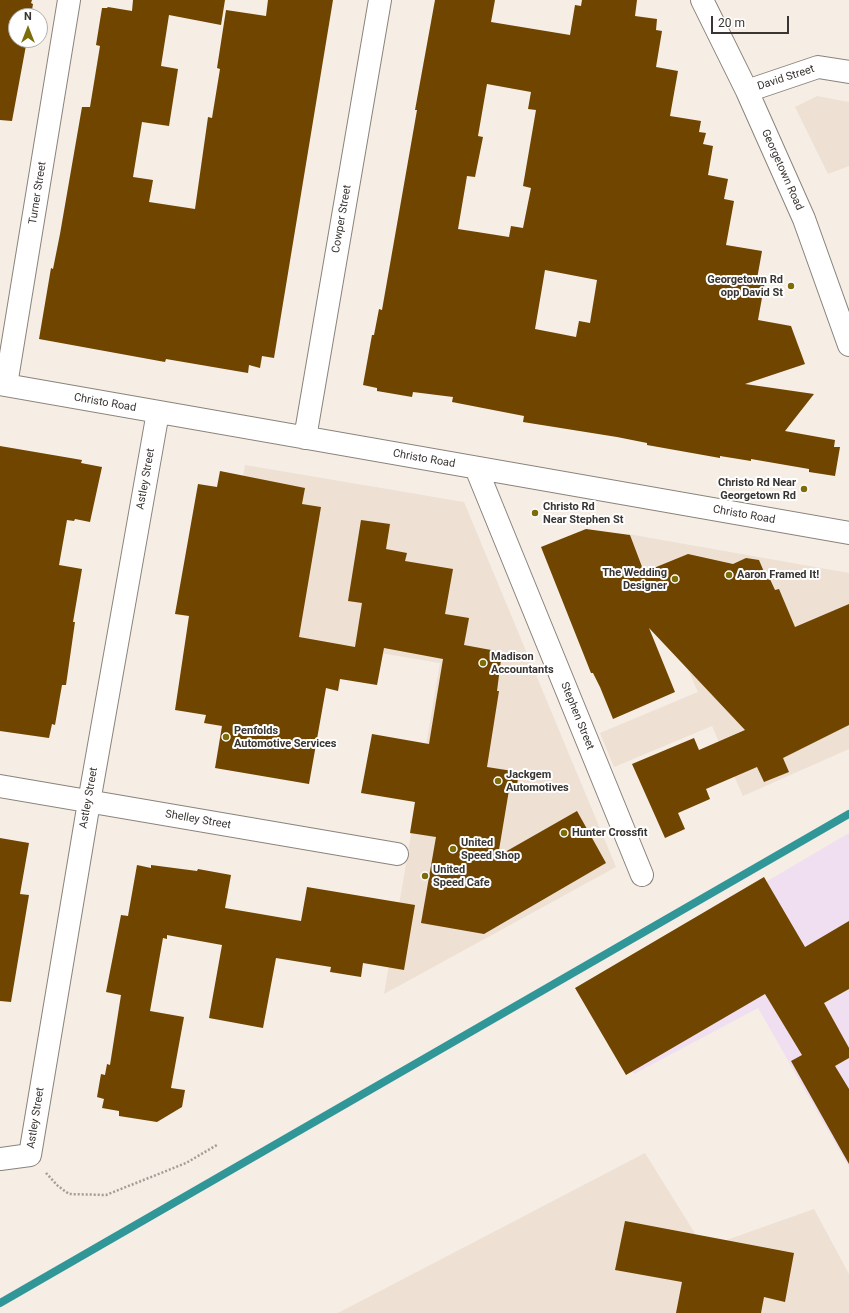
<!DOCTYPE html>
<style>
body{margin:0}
#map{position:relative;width:849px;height:1313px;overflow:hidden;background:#f6ede5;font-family:Roboto,sans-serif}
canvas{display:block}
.north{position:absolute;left:8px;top:8px;width:40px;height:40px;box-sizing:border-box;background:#fff;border:1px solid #afaead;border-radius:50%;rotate:0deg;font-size:11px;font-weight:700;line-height:16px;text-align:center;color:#383532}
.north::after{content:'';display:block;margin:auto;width:14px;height:18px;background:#7c6d0a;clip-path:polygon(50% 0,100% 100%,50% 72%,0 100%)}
.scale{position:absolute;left:711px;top:16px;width:78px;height:18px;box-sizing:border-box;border:2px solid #383532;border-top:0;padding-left:5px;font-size:12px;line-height:14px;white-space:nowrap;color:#383532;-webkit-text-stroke:3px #fff;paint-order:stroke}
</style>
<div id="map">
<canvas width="849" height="1313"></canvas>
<div class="north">N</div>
<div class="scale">20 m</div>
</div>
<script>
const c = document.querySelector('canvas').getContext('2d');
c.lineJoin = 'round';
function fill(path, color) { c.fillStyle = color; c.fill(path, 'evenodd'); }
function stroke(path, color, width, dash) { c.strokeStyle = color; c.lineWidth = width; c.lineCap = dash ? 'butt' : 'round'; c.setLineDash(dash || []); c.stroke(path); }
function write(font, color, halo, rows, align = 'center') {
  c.font = font + ' Roboto,sans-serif'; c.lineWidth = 4; c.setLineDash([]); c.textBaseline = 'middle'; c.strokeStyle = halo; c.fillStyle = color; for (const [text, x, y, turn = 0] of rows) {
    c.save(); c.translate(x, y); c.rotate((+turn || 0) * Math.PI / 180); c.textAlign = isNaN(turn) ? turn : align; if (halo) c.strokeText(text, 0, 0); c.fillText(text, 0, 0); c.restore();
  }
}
fill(new Path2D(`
 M 817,96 L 849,102 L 849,166 L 828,174 L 795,107 Z
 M 245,465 L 464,502 L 616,867 L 384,994 L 440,663 L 218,626 Z
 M 628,534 L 849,573 L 849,749 L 743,796 L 712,726 L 614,767 L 600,733 L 698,692 Z
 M 645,1153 L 704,1248 L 814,1209 L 849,1274 L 849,1313 L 338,1313 Z`), '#eee0d2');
fill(new Path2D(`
 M 849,833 L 849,1167 L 758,1008 L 634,1074 L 587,987 Z`), '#efdff1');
stroke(new Path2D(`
 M 0,1303 L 849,814`), '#309697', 8);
fill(new Path2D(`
 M 0,0 L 32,0 L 31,3 L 33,4 L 31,16 L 16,16 L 16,40 L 27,40 L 12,121 L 0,120 Z
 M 133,0 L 225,0 L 221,25 L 169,15 L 161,66 L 178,69 L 169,126 L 142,122 L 133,177 L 153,180 L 149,202 L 195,209 L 208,117 L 212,118 L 220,69 L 217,68 L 226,10 L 266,16 L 268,0 L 333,0 L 274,358 L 262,356 L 260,368 L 249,365 L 248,373 L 166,359 L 165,362 L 39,339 L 51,268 L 53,269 L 60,234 L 82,107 L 90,107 L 100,46 L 96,45 L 102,8 L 107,8 L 108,7 L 132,11 Z
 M 435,0 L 495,0 L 491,22 L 570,35 L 575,5 L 581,6 L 582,0 L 637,0 L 635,16 L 657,19 L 656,30 L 662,31 L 656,67 L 678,71 L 670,116 L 701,121 L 699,132 L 706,133 L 703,144 L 713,146 L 708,175 L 728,179 L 724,199 L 734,201 L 726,245 L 762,251 L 757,279 L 765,281 L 758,320 L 791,326 L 805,364 L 745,384 L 814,394 L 785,431 L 835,440 L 834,447 L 840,447 L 835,476 L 809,472 L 809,469 L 751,459 L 751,461 L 720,456 L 720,458 L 647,445 L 647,443 L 617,437 L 523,422 L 524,416 L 452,402 L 453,397 L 413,392 L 412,397 L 377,391 L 377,388 L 363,385 L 372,335 L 374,335 L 379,309 L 382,310 L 417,110 L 415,110 ZM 487,84 L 531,92 L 528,109 L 536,110 L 523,186 L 531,188 L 523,228 L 511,226 L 509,237 L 458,229 L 467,176 L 475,177 L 483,137 L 478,136 ZM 545,270 L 597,280 L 590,323 L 579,321 L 576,337 L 535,329 Z
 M 0,446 L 82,460 L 81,463 L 102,467 L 90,522 L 75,519 L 74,521 L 67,520 L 59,565 L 82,569 L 73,622 L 75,622 L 66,685 L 62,685 L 55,725 L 52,724 L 49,738 L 0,731 Z
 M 220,471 L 305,488 L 302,504 L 321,507 L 299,637 L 355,647 L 362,603 L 348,601 L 361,520 L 390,524 L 386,549 L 407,553 L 405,561 L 453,569 L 445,614 L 469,618 L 464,645 L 502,652 L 497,691 L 499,691 L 487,767 L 519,772 L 516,792 L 509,790 L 498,856 L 577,811 L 606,863 L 484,934 L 421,923 L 436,837 L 410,833 L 415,802 L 361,793 L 372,734 L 429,744 L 443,659 L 384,648 L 377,685 L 340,679 L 338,691 L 326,688 L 309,784 L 215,768 L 222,726 L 204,723 L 206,715 L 175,710 L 189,616 L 175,614 L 198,484 L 217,487 Z
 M 586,529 L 630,535 L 644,572 L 688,554 L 733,564 L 746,558 L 759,560 L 767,579 L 769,577 L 775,590 L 779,589 L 795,627 L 849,604 L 849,725 L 783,758 L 789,772 L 764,782 L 757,767 L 706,789 L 710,799 L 678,813 L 685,829 L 665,838 L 632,764 L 694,738 L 699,750 L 745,730 L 649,628 L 675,692 L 613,719 L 600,687 L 593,673 L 591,673 L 541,547 Z
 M 0,838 L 29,843 L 20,894 L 29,895 L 11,1002 L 0,1001 Z
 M 137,865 L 151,868 L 151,865 L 197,871 L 198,869 L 231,875 L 225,908 L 301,921 L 307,887 L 415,905 L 404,970 L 363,963 L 361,977 L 330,972 L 331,967 L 276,958 L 263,1028 L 209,1018 L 222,945 L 167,935 L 167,939 L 163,938 L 150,1011 L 184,1017 L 171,1088 L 185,1090 L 182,1107 L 157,1122 L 119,1116 L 119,1111 L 102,1108 L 104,1099 L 97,1097 L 101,1074 L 105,1075 L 107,1064 L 110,1065 L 121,995 L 106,992 L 121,915 L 128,916 Z
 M 764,877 L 805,947 L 849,921 L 849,989 L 824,1003 L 849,1048 L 849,1058 L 835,1066 L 849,1089 L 849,1164 L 791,1061 L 802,1055 L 765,994 L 626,1075 L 575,988 Z
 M 625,1221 L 794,1253 L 785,1302 L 764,1297 L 761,1313 L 676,1313 L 682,1282 L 615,1270 Z`), '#6f4500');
const minor = new Path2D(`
 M 702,0 L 747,91 L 804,219 L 849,345
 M 747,91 L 818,67 L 849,72
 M 0,384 L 849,533
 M 6,385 L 69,0
 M 305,438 L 380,0
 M 476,468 L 642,875
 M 0,786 L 397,854
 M 0,1159 L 30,1155 L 89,802 L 158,412`);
stroke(minor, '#8a837b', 24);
stroke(new Path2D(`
 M 46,1173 L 58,1186 L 69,1194 L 106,1195 L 186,1163 L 217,1145`), '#a39d97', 2.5, [2, 2]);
stroke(minor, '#fff', 22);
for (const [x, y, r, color] of [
 [791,286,4,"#7c6d0a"],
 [804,489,4,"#7c6d0a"],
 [535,513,4,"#7c6d0a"],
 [729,575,4,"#7c6d0a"],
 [675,579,4,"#7c6d0a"],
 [483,663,4,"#7c6d0a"],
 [226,737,4,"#7c6d0a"],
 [498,781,4,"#7c6d0a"],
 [564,833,4,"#7c6d0a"],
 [453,849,4,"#7c6d0a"],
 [425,876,4,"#7c6d0a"]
]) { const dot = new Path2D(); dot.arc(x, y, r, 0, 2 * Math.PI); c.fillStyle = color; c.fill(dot); stroke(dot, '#fff', 1.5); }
write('11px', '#383532', '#fff', [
 ["David Street",786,78,-18],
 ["Georgetown Road",782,170,66],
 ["Turner Street",38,193,-81],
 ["Cowper Street",342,219,-80],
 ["Christo Road",105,403,10],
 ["Christo Road",424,459,10],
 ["Astley Street",146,479,-80],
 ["Christo Road",744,515,10],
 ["Stephen Street",577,716,68],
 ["Astley Street",89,798,-80],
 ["Shelley Street",198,820,10],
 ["Astley Street",36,1118,-81]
]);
write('bold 11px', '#383532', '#fff', [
 ["Georgetown Rd",783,280,"right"],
 ["opp David St",783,293,"right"],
 ["Christo Rd Near",796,483,"right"],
 ["Georgetown Rd",796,496,"right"],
 ["Christo Rd",543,507],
 ["Near Stephen St",543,520],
 ["The Wedding",667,573,"right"],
 ["Designer",667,586,"right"],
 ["Aaron Framed It!",737,575],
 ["Madison",491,657],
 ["Accountants",491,670],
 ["Penfolds",234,731],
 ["Automotive Services",234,744],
 ["Jackgem",506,775],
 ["Automotives",506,788],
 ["Hunter Crossfit",572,833],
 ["United",461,843],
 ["Speed Shop",461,856],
 ["United",433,870],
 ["Speed Cafe",433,883]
], 'left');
</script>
